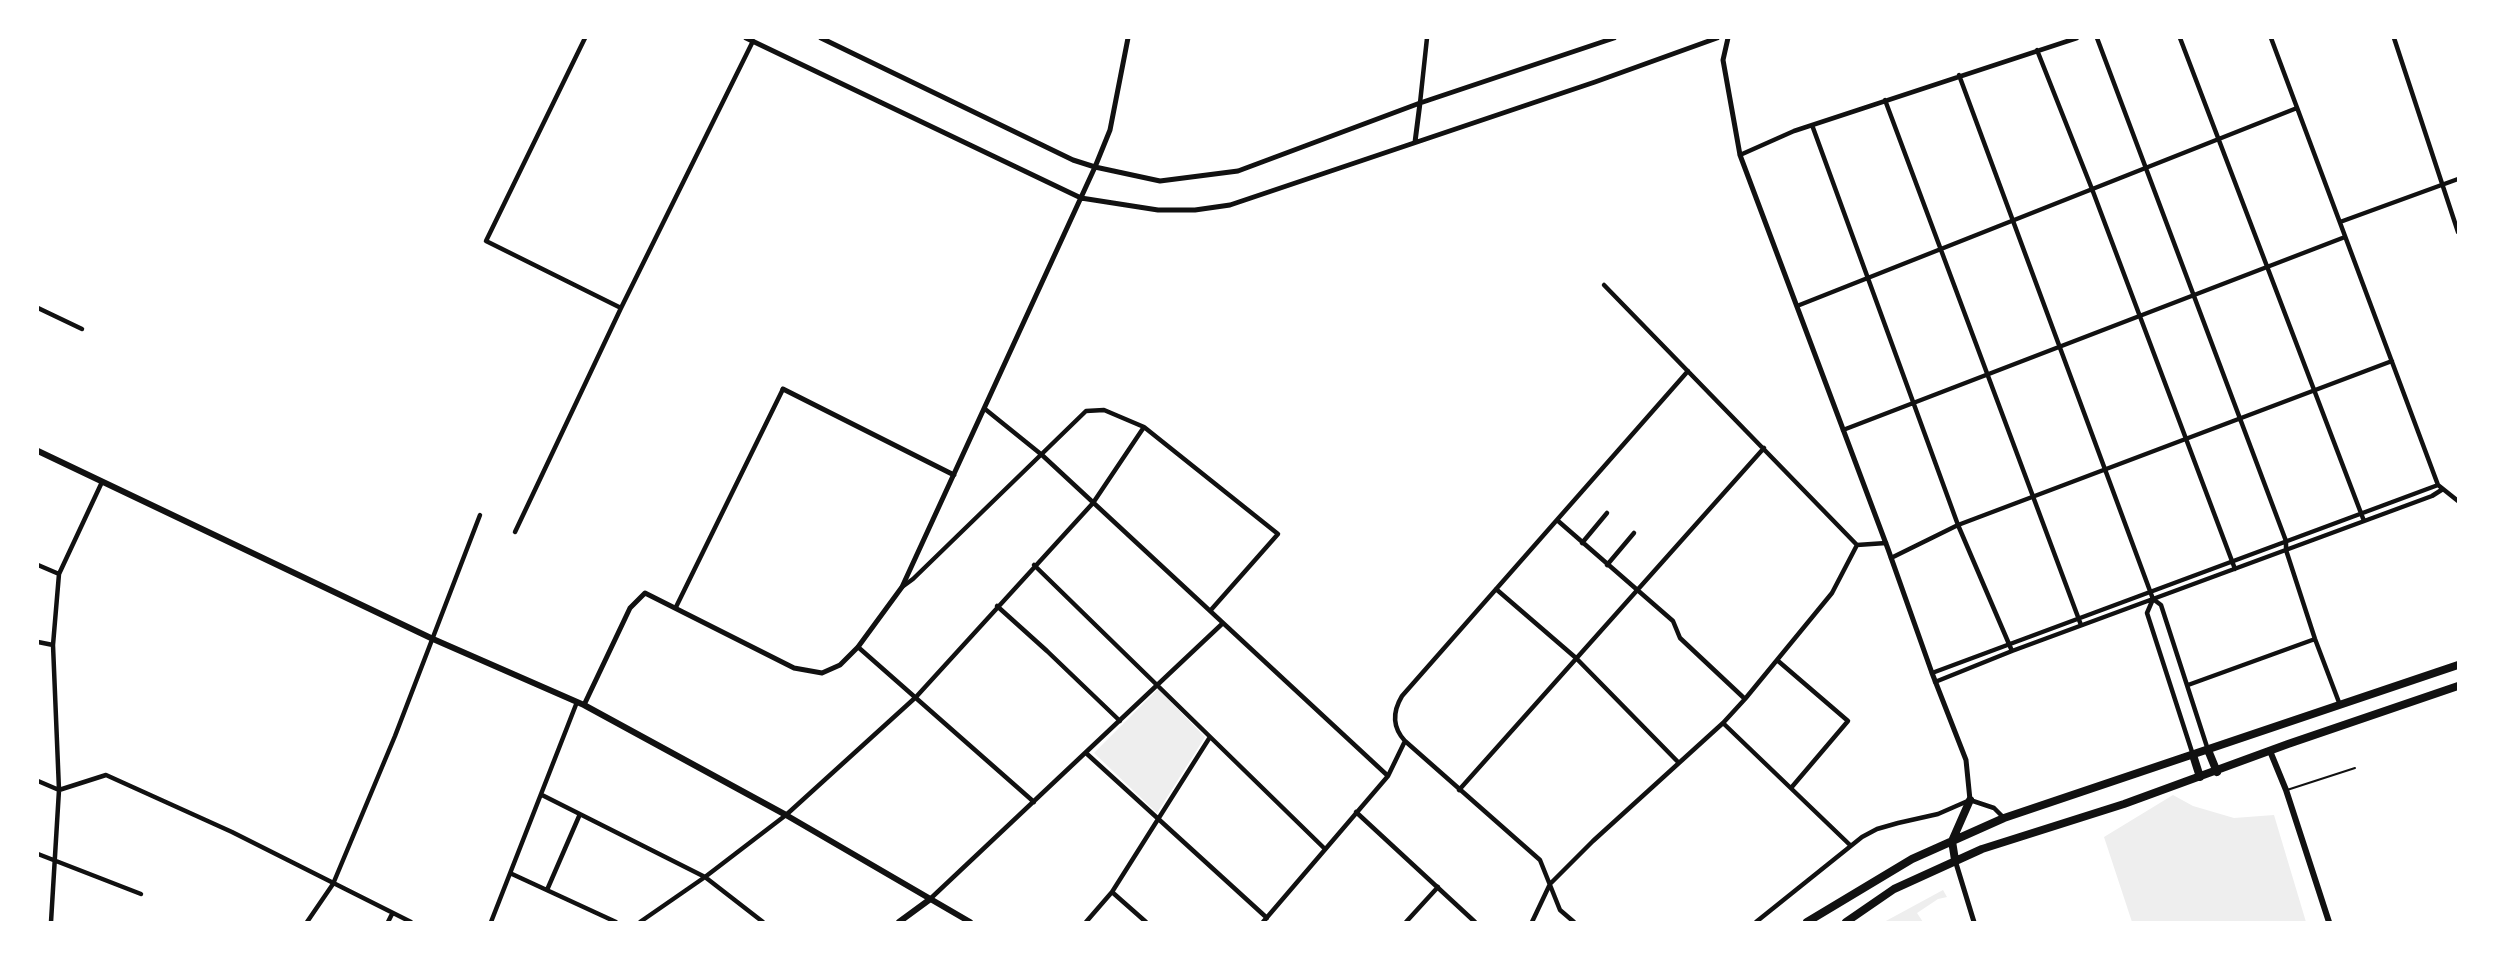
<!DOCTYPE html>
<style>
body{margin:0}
#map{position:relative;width:2496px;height:960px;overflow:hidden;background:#fff;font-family:Spectral,serif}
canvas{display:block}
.frame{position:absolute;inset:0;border:39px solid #fff;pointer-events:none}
</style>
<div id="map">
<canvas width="2496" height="960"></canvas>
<div class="frame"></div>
</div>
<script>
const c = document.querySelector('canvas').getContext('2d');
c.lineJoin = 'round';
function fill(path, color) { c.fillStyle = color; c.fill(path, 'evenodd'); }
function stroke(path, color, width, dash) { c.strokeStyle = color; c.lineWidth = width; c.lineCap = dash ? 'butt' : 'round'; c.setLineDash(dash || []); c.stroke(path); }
fill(new Path2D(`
 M 1158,689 L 1205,737 L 1157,813 L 1094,753 Z
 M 2173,795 L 2193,806 L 2234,818 L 2274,815 L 2306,922 L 2132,922 L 2104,837 Z
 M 1943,890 L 1947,897 L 1938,899 L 1917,913 L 1923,922 L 1884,922 Z`), '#eee');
stroke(new Path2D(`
 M 2287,790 L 2355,768`), '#111', 2);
stroke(new Path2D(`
 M 585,38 L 486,241 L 621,308
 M 2097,38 L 2286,541 L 2286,550 L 2315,639 L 2340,705
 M 2180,38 L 2364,521
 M 2271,38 L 2438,485 L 2458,501
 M 2394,38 L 2458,232
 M 2037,50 L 2092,189 L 2235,569
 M 1959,75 L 2153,599 L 2161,605 L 2208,750
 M 1885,100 L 2081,625
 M 1420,103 L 1427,38
 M 1812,125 L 1958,525 L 2012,651
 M 1740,155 L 1794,131 L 2077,38
 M 2340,222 L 2458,179
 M 1604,285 L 1857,545
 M 1797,306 L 2297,108
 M 38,308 L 82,329
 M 985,409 L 1042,455 L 1388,776
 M 1843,430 L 2345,237
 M 1557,520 L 1673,621 L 1680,638 L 1745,699
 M 515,532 L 621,308 L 753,41
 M 1582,543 L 1607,513
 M 1891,558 L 1958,525 L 2392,361
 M 38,565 L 59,574
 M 1034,565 L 1325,849
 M 1607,565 L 1634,533
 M 902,587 L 913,579 L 1086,411 L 1104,410 L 1144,427 L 1278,534 L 1210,611
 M 1496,589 L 1576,658 L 1679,763
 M 2153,599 L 2147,613 L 2193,755
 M 997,606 L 1047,651 L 1120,721
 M 676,607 L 783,389
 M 38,642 L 53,645
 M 858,647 L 1034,802
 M 1777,660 L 1848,721 L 1791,788
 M 1932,673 L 2438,485
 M 1935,682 L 2012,651 L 2432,496 L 2443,489
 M 2188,685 L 2315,639
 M 1723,723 L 1850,845
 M 1405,741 L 1540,860 L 1560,910 L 1574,922
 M 1086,753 L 1267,918
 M 38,781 L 59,790 L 106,775 L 232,832 L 411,922
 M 1459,790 L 1764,448
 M 542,795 L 705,877 L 763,922
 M 1356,812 L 1475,922
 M 38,854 L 141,894
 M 512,874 L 616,922
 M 547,890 L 580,814
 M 1112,892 L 1146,922
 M 929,900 L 1223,623
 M 51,922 L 59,790 L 53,645 L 59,574 L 102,482
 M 307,922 L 333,884 L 395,736 L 480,515
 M 388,922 L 392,914
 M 491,922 L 577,702
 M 640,922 L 705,877 L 786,815 L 916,697 L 1093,503 L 1144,427
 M 1086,922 L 1112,892 L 1210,737
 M 1263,922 L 1388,776 L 1405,741 C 1392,727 1393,711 1402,696 L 1688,371
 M 1406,922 L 1438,887
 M 1532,922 L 1550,884 L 1593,841 L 1723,723 L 1745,699 L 1832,593 L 1857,545 L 1886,543
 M 1756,922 L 1862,837 L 1877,829 L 1898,823 L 1938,814 L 1970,800 L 1994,808 L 2004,818`), '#111', 4.5);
stroke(new Path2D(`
 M 746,38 L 1081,198 L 1158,210 L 1195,210 L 1230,205 L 1595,82 L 1717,38
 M 821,38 L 1073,160 L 1095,167 L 1160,181 L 1238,171 L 1420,103 L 1614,38
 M 1728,38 L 1723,60 L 1740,155 L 1888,549 L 1932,673 L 1966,760 L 1970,800
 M 1415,142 L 1420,103
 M 783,389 L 954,475
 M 584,705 L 630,608 L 645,593 L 794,668 L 822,673 L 840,665 L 858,647 L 902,587 L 1095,167 L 1110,130 L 1128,38
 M 1955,860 L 1974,922`), '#111', 5);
stroke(new Path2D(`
 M 38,451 L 433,639 L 584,705 L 786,815 L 970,922
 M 2270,751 L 2286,790 L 2329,922
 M 899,922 L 929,900`), '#111', 6);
stroke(new Path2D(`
 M 2208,750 L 2217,772
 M 2193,755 L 2200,777
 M 1955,860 L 1952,841 L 1970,800
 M 1807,922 L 1912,859 L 2004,818 L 2458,665
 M 1846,922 L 1894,889 L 1982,849 L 2124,804 L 2288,744 L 2458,686`), '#111', 8);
</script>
